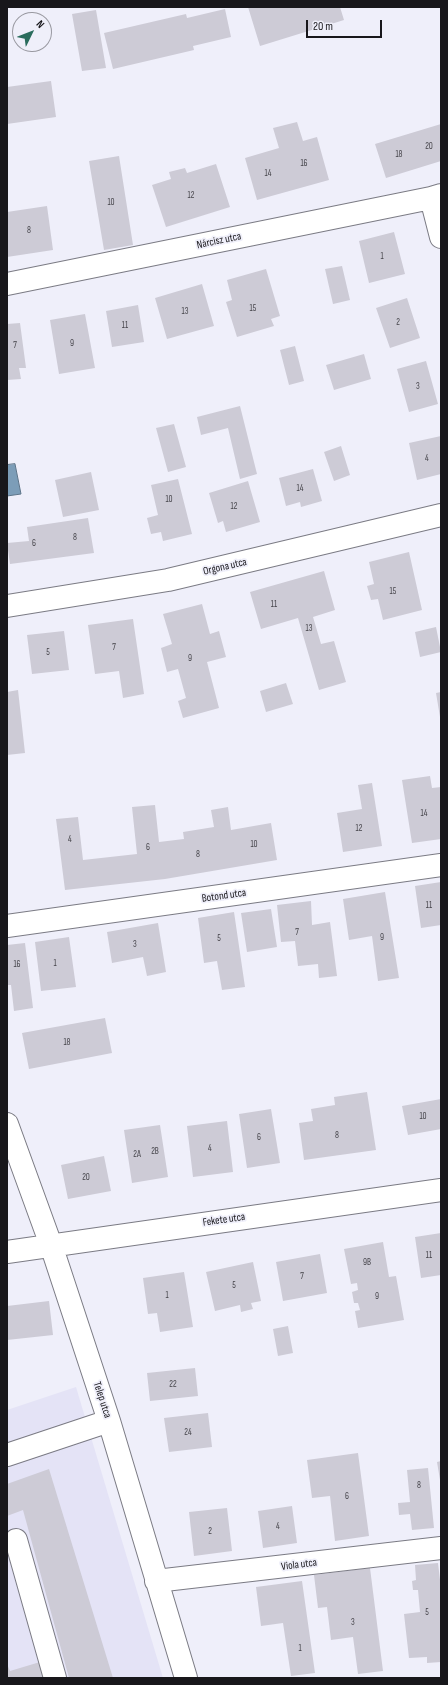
<!DOCTYPE html>
<meta charset="utf-8">
<style>
body{margin:0}
#map{position:relative;width:448px;height:1685px;overflow:hidden;background:#efeffa;font-family:"Sofia Sans Condensed",sans-serif}
canvas{display:block}
.frame{position:absolute;inset:0;border:8px solid #18171b;pointer-events:none}
.north{position:absolute;left:12px;top:12px;width:40px;height:40px;box-sizing:border-box;background:#efeffa;border:1px solid #9999a1;border-radius:50%;rotate:47deg;font-size:11px;font-weight:700;line-height:16px;text-align:center;color:#18171b}
.north::after{content:'';display:block;margin:auto;width:14px;height:18px;background:#2a6c5d;clip-path:polygon(50% 0,100% 100%,50% 72%,0 100%)}
.scale{position:absolute;left:306px;top:20px;width:76px;height:18px;box-sizing:border-box;border:2px solid #18171b;border-top:0;padding-left:5px;font-size:12px;line-height:14px;white-space:nowrap;color:#18171b;-webkit-text-stroke:3px #efeffa;paint-order:stroke}
</style>
<div id="map">
<canvas width="448" height="1685"></canvas>
<div class="frame"></div>
<div class="north">N</div>
<div class="scale">20 m</div>
</div>
<script>
const c = document.querySelector('canvas').getContext('2d');
c.lineJoin = 'round';
function fill(path, color) { c.fillStyle = color; c.fill(path, 'evenodd'); }
function stroke(path, color, width, dash) { c.strokeStyle = color; c.lineWidth = width; c.lineCap = dash ? 'butt' : 'round'; c.setLineDash(dash || []); c.stroke(path); }
function write(font, color, halo, rows, align = 'center') {
  c.font = font + ' "Sofia Sans Condensed",sans-serif'; c.lineWidth = 3.5; c.setLineDash([]); c.textBaseline = 'middle'; c.strokeStyle = halo; c.fillStyle = color; for (const [text, x, y, turn = 0] of rows) {
    c.save(); c.translate(x, y); c.rotate((+turn || 0) * Math.PI / 180); c.textAlign = isNaN(turn) ? turn : align; if (halo) c.strokeText(text, 0, 0); c.fillText(text, 0, 0); c.restore();
  }
}
fill(new Path2D(`
 M 76,1387 L 163,1678 L 7,1678 L 7,1410 Z`), '#e4e3f6');
const water = new Path2D(`
 M 15,464 L 21,494 L 7,496 L 7,465 Z`);
fill(water, '#7c9db8');
stroke(water, '#5e7589', 1);
fill(new Path2D(`
 M 248,7 L 340,7 L 344,20 L 260,46 Z
 M 225,9 L 231,37 L 193,46 L 194,50 L 113,69 L 104,33 L 186,14 L 187,18 Z
 M 96,10 L 106,68 L 82,71 L 72,14 Z
 M 51,81 L 56,117 L 7,124 L 7,87 Z
 M 297,122 L 303,141 L 317,137 L 329,180 L 257,200 L 245,158 L 279,148 L 273,128 Z
 M 441,124 L 441,161 L 386,178 L 375,144 Z
 M 119,156 L 133,245 L 104,250 L 89,161 Z
 M 216,164 L 230,207 L 166,227 L 152,185 L 171,179 L 169,172 L 185,168 L 187,173 Z
 M 47,206 L 53,250 L 7,257 L 7,212 Z
 M 394,232 L 405,274 L 369,283 L 359,241 Z
 M 342,266 L 350,300 L 333,304 L 325,269 Z
 M 266,269 L 280,316 L 271,319 L 274,326 L 237,337 L 226,302 L 232,300 L 227,280 Z
 M 202,284 L 214,326 L 167,339 L 155,298 Z
 M 407,298 L 420,338 L 390,348 L 376,308 Z
 M 138,305 L 144,342 L 112,347 L 106,311 Z
 M 85,314 L 95,368 L 59,374 L 50,320 Z
 M 20,323 L 26,368 L 19,368 L 21,379 L 7,380 L 7,324 Z
 M 295,346 L 304,381 L 289,385 L 280,350 Z
 M 364,354 L 371,379 L 334,390 L 326,365 Z
 M 426,361 L 438,404 L 409,412 L 397,369 Z
 M 240,406 L 257,474 L 240,479 L 228,428 L 201,435 L 197,417 Z
 M 174,424 L 186,467 L 168,472 L 156,428 Z
 M 441,436 L 441,474 L 417,480 L 409,443 Z
 M 341,446 L 350,475 L 334,481 L 324,452 Z
 M 313,469 L 322,501 L 301,507 L 300,502 L 286,506 L 279,478 Z
 M 91,472 L 99,510 L 63,517 L 55,480 Z
 M 178,479 L 192,534 L 163,541 L 161,532 L 151,534 L 147,518 L 158,515 L 151,485 Z
 M 248,481 L 260,522 L 226,532 L 223,521 L 218,523 L 209,493 Z
 M 88,518 L 94,553 L 10,564 L 7,543 L 29,541 L 27,527 Z
 M 409,552 L 422,610 L 383,620 L 378,599 L 371,600 L 367,586 L 374,584 L 369,562 Z
 M 324,571 L 335,610 L 313,617 L 321,644 L 334,641 L 346,682 L 319,690 L 298,618 L 261,629 L 250,592 Z
 M 202,604 L 210,634 L 219,631 L 226,657 L 207,662 L 219,708 L 183,718 L 178,701 L 186,698 L 178,669 L 167,672 L 161,648 L 172,644 L 163,614 Z
 M 133,619 L 144,694 L 123,698 L 119,671 L 95,674 L 88,625 Z
 M 436,627 L 441,652 L 420,657 L 415,632 Z
 M 64,631 L 69,670 L 32,674 L 27,635 Z
 M 286,683 L 293,704 L 266,712 L 260,691 Z
 M 18,690 L 25,753 L 7,755 L 7,692 Z
 M 441,692 L 441,717 L 440,717 L 436,693 Z
 M 430,776 L 432,788 L 441,787 L 441,839 L 412,843 L 402,780 Z
 M 372,783 L 382,846 L 343,852 L 337,813 L 362,809 L 358,785 Z
 M 155,805 L 159,842 L 184,839 L 183,832 L 214,827 L 211,810 L 228,807 L 231,830 L 271,823 L 277,860 L 165,879 L 65,890 L 56,819 L 78,817 L 83,860 L 137,854 L 132,807 Z
 M 441,882 L 441,925 L 421,928 L 415,886 Z
 M 385,892 L 399,978 L 378,981 L 372,936 L 349,940 L 343,899 Z
 M 311,901 L 312,925 L 330,922 L 337,976 L 319,978 L 318,964 L 298,966 L 295,941 L 281,942 L 277,905 Z
 M 271,909 L 277,947 L 247,952 L 241,913 Z
 M 234,912 L 245,987 L 222,990 L 217,961 L 204,963 L 198,918 Z
 M 158,923 L 166,972 L 147,976 L 143,957 L 112,963 L 107,932 Z
 M 69,937 L 76,987 L 41,991 L 35,942 Z
 M 25,943 L 33,1008 L 14,1011 L 11,985 L 7,985 L 7,945 Z
 M 105,1018 L 112,1053 L 29,1069 L 22,1033 Z
 M 367,1092 L 376,1150 L 304,1160 L 299,1123 L 313,1121 L 311,1109 L 335,1105 L 334,1097 Z
 M 441,1099 L 441,1129 L 408,1135 L 402,1106 Z
 M 271,1109 L 280,1163 L 247,1168 L 239,1114 Z
 M 227,1121 L 233,1172 L 193,1177 L 187,1126 Z
 M 160,1125 L 168,1177 L 132,1183 L 124,1130 Z
 M 104,1156 L 111,1191 L 68,1199 L 61,1165 Z
 M 441,1233 L 441,1275 L 421,1278 L 415,1237 Z
 M 383,1242 L 389,1277 L 396,1276 L 404,1320 L 358,1328 L 355,1311 L 360,1310 L 358,1303 L 354,1303 L 352,1292 L 358,1290 L 357,1283 L 351,1284 L 344,1249 Z
 M 320,1254 L 327,1293 L 283,1301 L 276,1262 Z
 M 253,1262 L 261,1301 L 251,1303 L 253,1309 L 241,1312 L 240,1305 L 215,1311 L 206,1272 Z
 M 184,1272 L 193,1327 L 160,1332 L 157,1313 L 148,1314 L 143,1278 Z
 M 49,1301 L 53,1335 L 7,1340 L 7,1306 Z
 M 288,1326 L 293,1353 L 278,1356 L 273,1329 Z
 M 195,1368 L 198,1396 L 150,1401 L 147,1373 Z
 M 208,1413 L 212,1447 L 169,1452 L 164,1418 Z
 M 358,1453 L 369,1536 L 335,1541 L 330,1496 L 312,1498 L 307,1460 Z
 M 441,1461 L 441,1480 L 440,1480 L 437,1462 Z
 M 428,1468 L 434,1528 L 412,1530 L 410,1514 L 399,1515 L 398,1503 L 410,1502 L 407,1470 Z
 M 49,1469 L 113,1678 L 69,1678 L 23,1510 L 7,1516 L 7,1484 Z
 M 292,1506 L 297,1543 L 263,1548 L 258,1511 Z
 M 227,1508 L 232,1551 L 194,1556 L 189,1512 Z
 M 438,1563 L 441,1588 L 441,1662 L 427,1663 L 427,1657 L 409,1658 L 404,1614 L 420,1612 L 418,1590 L 413,1590 L 412,1581 L 416,1580 L 415,1565 Z
 M 370,1568 L 383,1671 L 358,1674 L 353,1637 L 331,1640 L 327,1607 L 318,1608 L 314,1575 Z
 M 302,1581 L 315,1673 L 291,1676 L 283,1623 L 261,1626 L 256,1587 Z
 M 40,1662 L 45,1678 L 7,1678 L 7,1664 L 10,1671 Z`), '#cdcbd6');
const minor = new Path2D(`
 M 441,195 L 431,198 L 441,237
 M 7,284 L 431,198
 M 7,606 L 168,580 L 441,515
 M 7,926 L 441,865
 M 7,1124 L 51,1245 L 109,1421 L 186,1678
 M 7,1252 L 441,1190
 M 7,1455 L 109,1421
 M 16,1540 L 55,1678
 M 156,1581 L 441,1548`);
stroke(minor, '#7b7b84', 24);
stroke(minor, '#fff', 22);
write('9px', '#45444a', null, [
 ["20",429,147],
 ["18",399,155],
 ["16",304,164],
 ["14",268,174],
 ["12",191,196],
 ["10",111,203],
 ["8",29,231],
 ["1",382,257],
 ["15",253,309],
 ["13",185,312],
 ["2",398,323],
 ["11",125,326],
 ["9",72,344],
 ["7",15,346],
 ["3",418,387],
 ["4",427,459],
 ["14",300,489],
 ["10",169,500],
 ["12",234,507],
 ["8",75,538],
 ["6",34,544],
 ["15",393,592],
 ["11",274,605],
 ["13",309,629],
 ["7",114,648],
 ["5",48,653],
 ["9",190,659],
 ["14",424,814],
 ["12",359,829],
 ["4",70,840],
 ["10",254,845],
 ["6",148,848],
 ["8",198,855],
 ["11",429,906],
 ["7",297,933],
 ["9",382,938],
 ["5",219,939],
 ["3",135,945],
 ["1",55,964],
 ["16",17,965],
 ["18",67,1043],
 ["10",423,1117],
 ["8",337,1136],
 ["6",259,1138],
 ["4",210,1149],
 ["2B",155,1152],
 ["2A",137,1155],
 ["20",86,1178],
 ["11",429,1256],
 ["9B",367,1263],
 ["7",302,1277],
 ["5",234,1286],
 ["1",167,1296],
 ["9",377,1297],
 ["22",173,1385],
 ["24",188,1433],
 ["8",419,1486],
 ["6",347,1497],
 ["4",278,1527],
 ["2",210,1532],
 ["5",427,1613],
 ["3",353,1623],
 ["1",300,1649]
]);
write('11px', '#18171b', '#efeffa', [
 ["Nárcisz utca",219,241,-12],
 ["Orgona utca",225,567,-13],
 ["Botond utca",224,896,-8],
 ["Fekete utca",224,1220,-8],
 ["Telep utca",102,1400,72],
 ["Viola utca",299,1565,-7]
]);
</script>
